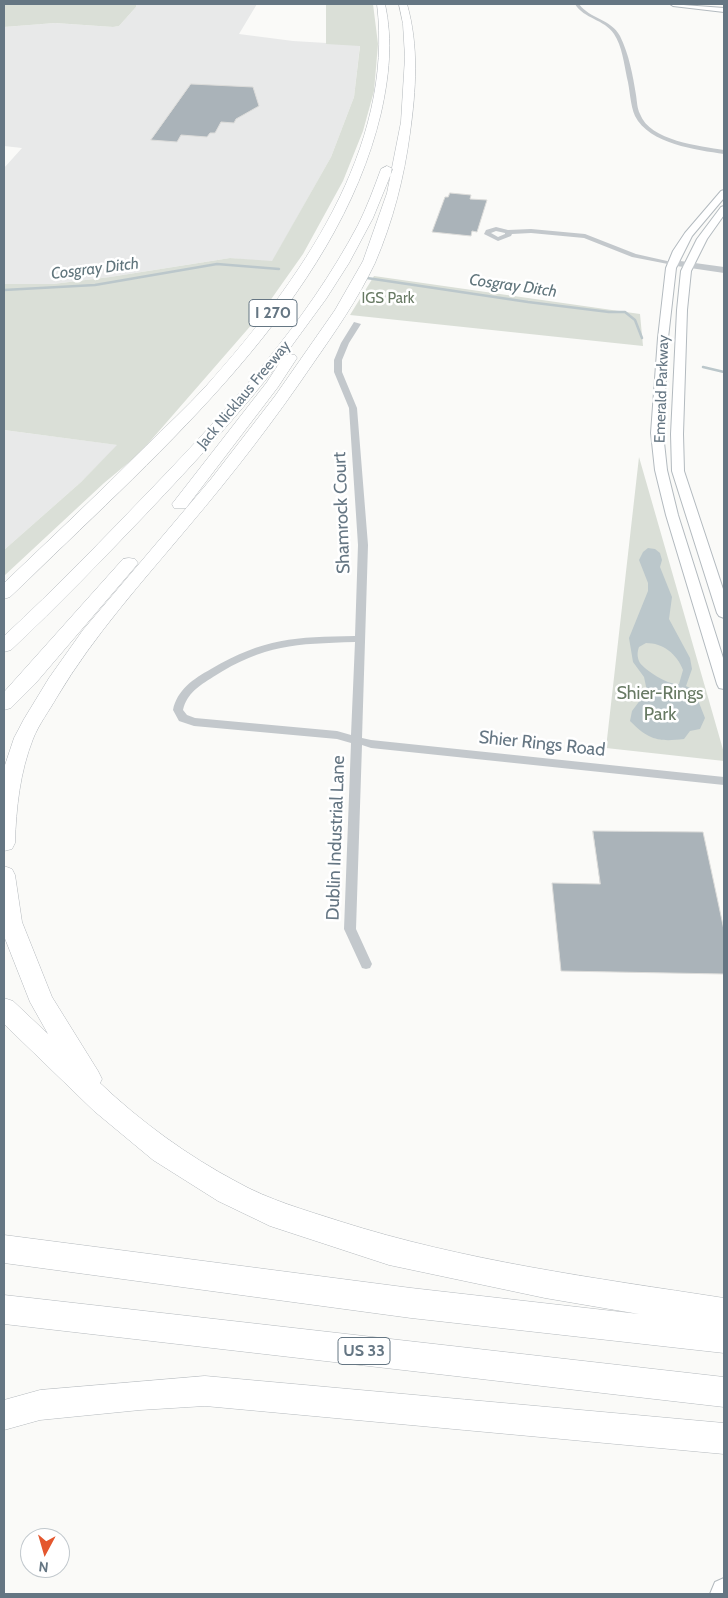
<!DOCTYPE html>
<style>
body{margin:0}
#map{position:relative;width:728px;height:1598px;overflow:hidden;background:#fafaf8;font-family:Cabin,sans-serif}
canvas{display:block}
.frame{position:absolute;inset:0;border:5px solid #657683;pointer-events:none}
.north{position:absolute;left:20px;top:1528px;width:50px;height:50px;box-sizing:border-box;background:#fff;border:1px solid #c1c8cd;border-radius:50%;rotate:186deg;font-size:14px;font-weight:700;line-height:20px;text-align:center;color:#657683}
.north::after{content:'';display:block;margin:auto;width:18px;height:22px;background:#e4572e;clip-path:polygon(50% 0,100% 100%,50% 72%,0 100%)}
</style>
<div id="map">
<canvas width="728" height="1598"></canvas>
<div class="frame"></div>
<div class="north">N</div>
</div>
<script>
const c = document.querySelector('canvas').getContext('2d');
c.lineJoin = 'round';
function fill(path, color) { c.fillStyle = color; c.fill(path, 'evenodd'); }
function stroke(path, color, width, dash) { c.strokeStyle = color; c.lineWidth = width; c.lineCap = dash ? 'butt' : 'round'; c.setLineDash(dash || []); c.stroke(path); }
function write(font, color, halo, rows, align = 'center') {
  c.font = font + ' Cabin,sans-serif'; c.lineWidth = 5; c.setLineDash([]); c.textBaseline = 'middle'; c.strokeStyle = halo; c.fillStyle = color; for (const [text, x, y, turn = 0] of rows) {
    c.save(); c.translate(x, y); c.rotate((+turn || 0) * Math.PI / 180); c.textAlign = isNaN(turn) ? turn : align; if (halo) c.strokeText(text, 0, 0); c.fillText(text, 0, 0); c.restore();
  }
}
fill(new Path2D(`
 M 136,4 L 257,4 L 239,34 L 293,41 L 360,45 L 354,97 L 331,157 L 272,262 L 230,258 L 110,277 L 53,284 L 4,284 L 4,168 L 22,148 L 4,146 L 4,27 L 55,23 L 113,27 L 119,26 L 136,7 Z
 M 4,430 L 118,445 L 81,482 L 4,550 Z`), '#e8e9e9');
fill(new Path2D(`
 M 4,4 L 136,4 L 136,7 L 119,26 L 113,27 L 55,23 L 4,27 Z
 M 326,4 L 373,4 L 378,44 L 374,91 L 363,131 L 343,181 L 303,254 L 260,315 L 139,454 L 104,483 L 4,576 L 4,550 L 81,482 L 117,445 L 4,430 L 4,284 L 53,284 L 110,277 L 230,258 L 272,261 L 331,157 L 354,97 L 360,46 L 326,44 Z
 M 374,276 L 640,314 L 643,346 L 350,315 Z
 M 639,457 L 724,753 L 724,761 L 606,748 Z`), '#dadfd7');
fill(new Path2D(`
 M 648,548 L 655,549 L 660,553 L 662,560 L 660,567 L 672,597 L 669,619 L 690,658 L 692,669 L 686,686 L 694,690 L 705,718 L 700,729 L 690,731 L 684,739 C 658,742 649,740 630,721 L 632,711 L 647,691 L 644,677 L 633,662 L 629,638 L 648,591 L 648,583 L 639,560 L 643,552 ZM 646,643 C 663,643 677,654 683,670 L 679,684 C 670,686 646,671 640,663 C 637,658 637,652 639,647 Z`), '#bbc7cb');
stroke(new Path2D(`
 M 367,278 L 528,302 L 609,312 L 625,312 L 635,320 L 642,338
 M 4,290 L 95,285 L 217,264 L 279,269
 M 703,367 L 724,372`), '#bbc7cb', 2.5);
const building = new Path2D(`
 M 191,84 L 253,87 L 259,106 L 236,119 L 234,123 L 221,122 L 215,133 L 210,133 L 207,137 L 181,135 L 177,142 L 151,140 Z
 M 450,193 L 471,195 L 470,199 L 487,200 L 477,232 L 472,231 L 471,236 L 432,232 L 445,197 L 448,197 Z
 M 593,831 L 703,832 L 724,930 L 724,974 L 561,971 L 552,883 L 600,884 Z`);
fill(building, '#aab3b9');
stroke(building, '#dcdcda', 1);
const secondary = new Path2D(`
 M 670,4 L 724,8 L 724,12 L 673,6 Z
 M 724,190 L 724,198 L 692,236 L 676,268 L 668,338 L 663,433 L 667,470 L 678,515 L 724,661 L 724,689 L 719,688 L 717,684 L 666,515 L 655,470 L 651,433 L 658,338 L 666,268 L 673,251 L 685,233 L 721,191 Z
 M 724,206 L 724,215 L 707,239 L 691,271 L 687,310 L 683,434 L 684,471 L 724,592 L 724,618 L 719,616 L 717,613 L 672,471 L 671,434 L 677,310 L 681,271 L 697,239 L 721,207 Z
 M 724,1578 L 724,1594 L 710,1594 L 715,1582 Z`);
const motorway = new Path2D(`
 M 377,4 L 385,4 C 393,41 389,77 381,113 C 337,300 160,451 28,580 L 10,597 L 4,599 L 4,583 C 51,538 99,493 145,447 C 166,426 187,407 207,385 C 299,282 395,149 377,4 Z
 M 399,4 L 407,4 C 419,46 416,90 410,133 C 404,178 393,221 375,263 C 358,299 335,332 312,365 C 274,421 233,474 189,526 C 143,581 94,635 57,697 C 49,711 39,724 33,739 C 20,772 16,808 15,843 L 12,849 L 4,851 L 4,768 L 14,738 L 24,719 L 49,678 L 83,630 L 211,479 L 275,396 L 335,310 L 363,261 L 387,193 L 401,122 L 405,57 L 403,24 Z
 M 387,166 L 393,169 L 373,218 L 349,263 L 326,299 L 285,355 L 295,355 L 297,358 L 278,387 L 186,508 L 174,508 L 172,504 L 267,382 L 282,359 C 241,413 194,463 147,513 C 102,560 58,606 11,650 L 4,652 L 4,636 C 56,588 105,537 154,486 C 230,407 306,323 358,225 C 367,207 374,188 381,169 Z
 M 129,558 L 135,559 L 138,563 L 135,567 L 35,684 L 11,708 L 4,710 L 4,692 L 123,559 Z
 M 4,866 L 12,869 L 15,875 L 22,922 L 52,997 L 98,1071 L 102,1079 L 100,1083 C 141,1122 188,1156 237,1182 C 269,1200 305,1210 339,1221 C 464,1261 595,1278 724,1298 L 724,1353 L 411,1318 L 4,1263 L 4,1235 L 411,1288 L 639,1314 L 545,1298 L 389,1265 L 270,1226 L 218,1201 L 153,1160 L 94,1111 L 4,1024 L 4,998 L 13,1001 L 48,1034 L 30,1002 L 4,936 Z
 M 4,1295 L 724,1377 L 724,1407 L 4,1324 Z
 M 205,1376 L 724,1423 L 724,1454 L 205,1406 L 140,1410 L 40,1420 L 4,1430 L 4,1400 L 40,1390 Z`);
stroke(secondary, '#b3babf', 2);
stroke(motorway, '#b4b9bd', 1);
fill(new Path2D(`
 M 575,4 L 579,4 C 590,19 611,19 620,36 C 629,54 633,76 636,95 C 637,101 637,108 640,114 C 650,141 700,146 724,150 L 724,154 C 697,150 649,144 635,116 C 630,105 630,89 627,78 C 624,63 622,46 614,34 C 604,19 584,19 575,4 Z
 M 496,227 L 508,230 L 531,229 L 585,234 L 636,254 L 676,263 L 673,265 L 632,257 L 584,238 L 531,233 L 512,234 L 511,236 L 498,241 L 484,234 L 486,230 ZM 496,231 L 505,233 L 505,234 L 498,237 L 491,233 Z
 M 354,322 L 361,324 L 349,343 L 342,360 L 342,372 L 357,408 L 368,545 L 362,738 L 371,740 L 724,777 L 724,785 L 371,748 L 362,745 L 356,929 L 372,964 L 370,968 L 366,969 L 362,968 L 344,929 L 351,743 L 337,739 L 194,726 L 179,721 L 173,710 C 177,690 193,679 211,669 C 264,638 295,637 355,636 L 358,545 L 349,408 L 334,372 L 334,360 L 341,343 ZM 355,642 L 351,735 L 337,731 L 195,718 L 187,715 L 183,710 C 187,693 199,686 213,677 C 265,644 295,644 355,642 Z`), '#c3c8cc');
fill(new Path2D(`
 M 673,260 L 724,267 L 724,273 L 670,265 L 668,263 Z`), '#c3c8cc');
fill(secondary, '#fff');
fill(motorway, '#fff');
write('15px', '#687a64', '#fff', [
 ["IGS Park",388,299]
]);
write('15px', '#657683', '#fff', [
 ["Emerald Parkway",662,389,-88],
 ["Jack Nicklaus Freeway",244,395,-50]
]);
write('italic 16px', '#60757c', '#fff', [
 ["Cosgray Ditch",95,269,-7],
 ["Cosgray Ditch",513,286,8]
]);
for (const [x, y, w] of [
 [273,313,48],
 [364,1351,52]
]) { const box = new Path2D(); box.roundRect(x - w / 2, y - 13.5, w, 27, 4); c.fillStyle = '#fff'; c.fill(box); stroke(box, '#657683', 1); }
write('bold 16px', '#657683', null, [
 ["I 270",273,313],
 ["US 33",364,1351]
]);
write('18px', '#657683', '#fff', [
 ["Shamrock Court",342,513,-92],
 ["Shier Rings Road",542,744,6],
 ["Dublin Industrial Lane",336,838,-88]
]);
write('18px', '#687a64', '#fff', [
 ["Shier-Rings",660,694],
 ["Park",660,715]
]);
</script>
